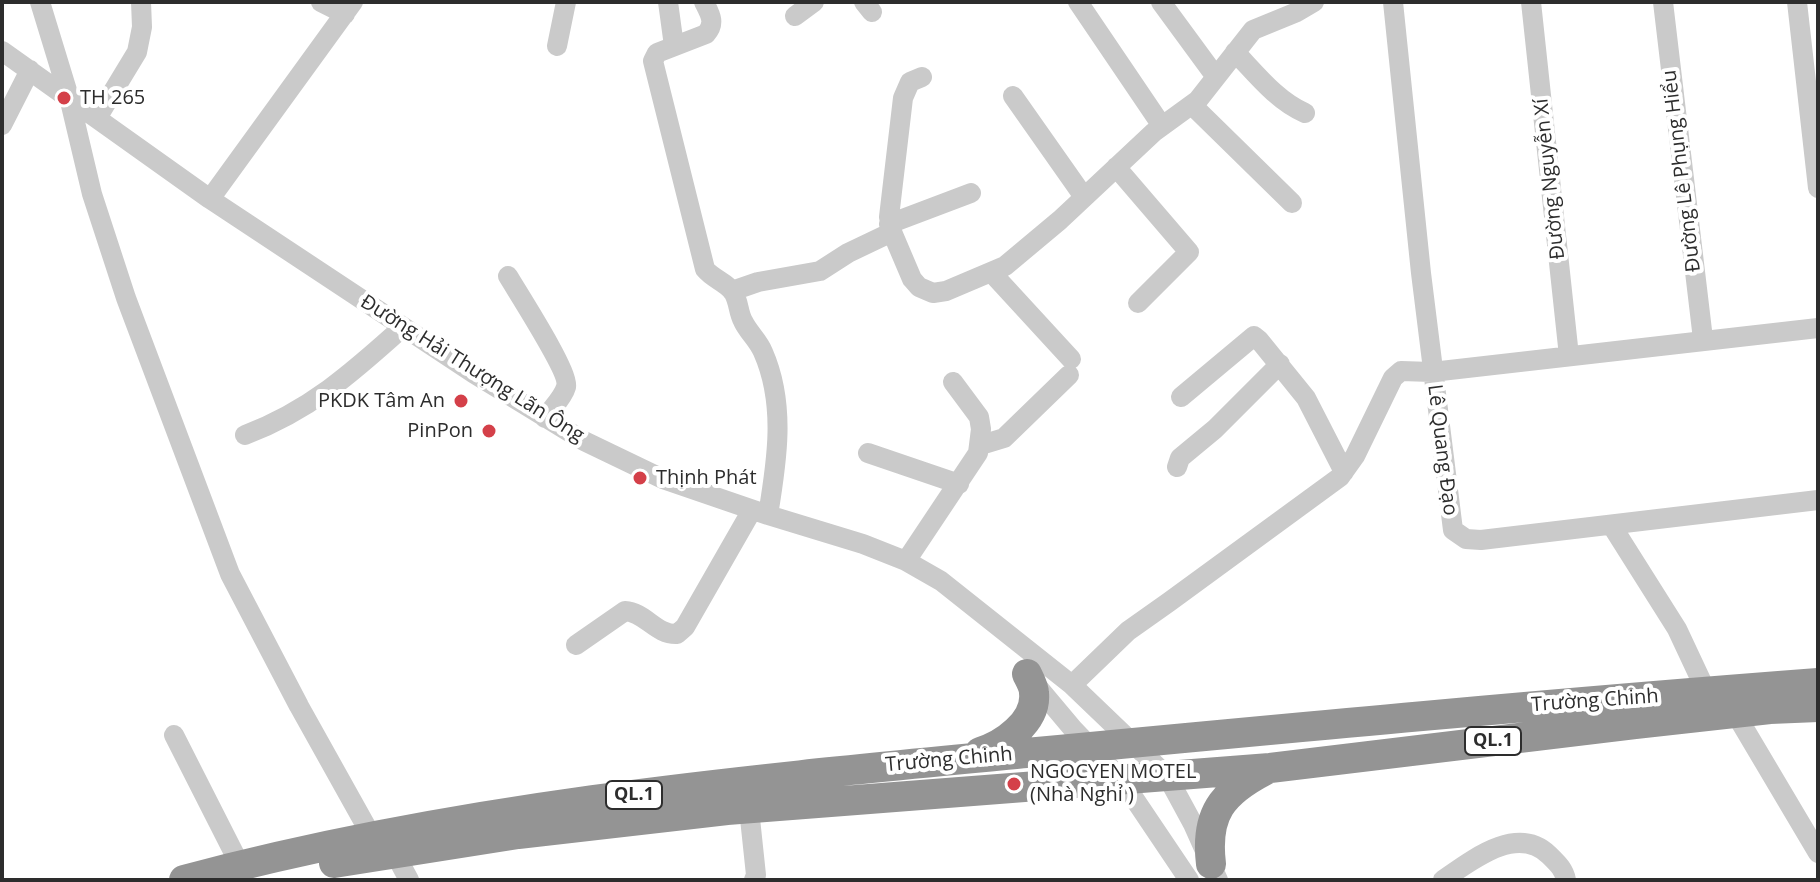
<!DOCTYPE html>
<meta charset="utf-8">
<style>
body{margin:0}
#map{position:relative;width:1820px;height:882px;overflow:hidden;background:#fff;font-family:"Open Sans",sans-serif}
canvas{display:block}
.frame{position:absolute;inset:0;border:4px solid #2d2d2d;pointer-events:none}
</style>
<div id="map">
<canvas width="1820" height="882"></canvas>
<div class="frame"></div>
</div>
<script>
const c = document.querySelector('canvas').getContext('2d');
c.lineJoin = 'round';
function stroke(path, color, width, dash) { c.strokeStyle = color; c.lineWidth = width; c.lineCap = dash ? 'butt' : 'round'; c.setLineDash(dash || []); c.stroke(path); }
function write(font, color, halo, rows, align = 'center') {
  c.font = font + ' "Open Sans",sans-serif'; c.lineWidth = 8; c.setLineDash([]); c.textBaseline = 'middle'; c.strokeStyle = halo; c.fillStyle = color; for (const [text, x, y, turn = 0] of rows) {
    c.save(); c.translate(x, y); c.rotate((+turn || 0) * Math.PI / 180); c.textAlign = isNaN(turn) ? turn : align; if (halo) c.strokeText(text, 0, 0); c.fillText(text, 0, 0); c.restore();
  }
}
stroke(new Path2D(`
 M 40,2 L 69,97 L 92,194 L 126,298 L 230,574 L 299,706 L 371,835
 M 321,2 L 345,14
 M 668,2 L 674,46
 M 704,2 C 710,14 716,23 706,34 L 657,53 L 653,61 L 705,269 C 713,279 726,282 733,292 C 739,301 738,312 743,321 C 748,332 758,340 763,352 C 786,404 777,461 768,515
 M 864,2 L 872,12
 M 1078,2 L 1162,126
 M 1161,2 L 1216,77
 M 1393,2 L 1421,273 L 1453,530 L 1466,539 L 1481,540 L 1818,500
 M 1531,2 L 1569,356
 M 1663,2 L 1703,339
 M 1797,2 L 1818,188
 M 795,16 L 814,2
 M 557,46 L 566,2
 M 2,51 L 210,199 L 473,373 L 584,441 L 663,479 L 768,515 L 863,544 L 906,561 L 941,581 L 1072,685 L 1167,776 L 1193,824 L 1218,880
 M 1235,52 C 1256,74 1277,101 1305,113
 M 1013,96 L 1084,197
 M 1192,105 L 1292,203
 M 97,118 L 137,52 L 142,27 L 141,2
 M 2,125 L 30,70
 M 1116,167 L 1189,252 L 1138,303
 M 210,199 L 353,2
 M 889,224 L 971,193
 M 892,232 L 889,217 L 903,98 L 910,82 L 922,77
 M 991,272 L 1071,359
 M 508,276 C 518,293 570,373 566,387 C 563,398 551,409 545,418
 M 732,291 L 758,282 L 820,271 L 848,253 L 892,232 L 912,279 L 919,287 L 933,293 L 946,291 L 1005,266 L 1060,220 L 1154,132 L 1198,100 L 1253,30 L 1297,12 L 1314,2
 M 1181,397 L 1254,336 L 1259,340 L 1306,398 L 1344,472
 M 245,435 C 309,411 352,373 403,327
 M 981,445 L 1004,438 L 1069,375
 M 868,453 L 959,484
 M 1177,467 L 1180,458 L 1215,429 L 1280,364
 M 1612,526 L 1677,629 L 1707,693
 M 906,561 L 978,453 L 981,429 L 979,417 L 953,382
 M 576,645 L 625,611 C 645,612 656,635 677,634 L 685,627 L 752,510
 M 1031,679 L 1073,729 L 1121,779 L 1189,880
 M 1072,685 L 1128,631 L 1169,602 L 1340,477 L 1355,456 L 1393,378 L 1401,371 L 1432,372 L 1818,328
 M 1735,713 L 1818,853
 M 174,735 L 240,865
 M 749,809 L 756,875 L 754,880
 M 394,852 L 409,880
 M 1443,880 C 1472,860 1517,824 1549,855 C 1557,863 1564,869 1566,880`), '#cacaca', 20);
stroke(new Path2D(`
 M 980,752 C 1003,745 1037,722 1034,693 C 1034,687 1030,680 1027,674
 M 334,863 L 518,834 L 727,810 L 1270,768 L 1635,724 L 1770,709 L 1818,707
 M 1211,864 C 1205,814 1222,793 1264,771
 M 184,880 C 459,806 743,780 1026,753 C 1290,728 1554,703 1818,683`), '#949494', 30);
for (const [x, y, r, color] of [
 [64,98,8,"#d44049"],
 [461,401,8,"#d44049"],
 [489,431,8,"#d44049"],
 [640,478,8,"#d44049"],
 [1014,784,8,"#d44049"]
]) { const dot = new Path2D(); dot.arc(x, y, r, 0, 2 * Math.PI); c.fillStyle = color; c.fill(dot); stroke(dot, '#fff', 3); }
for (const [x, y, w] of [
 [1493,741,56],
 [634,795,56]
]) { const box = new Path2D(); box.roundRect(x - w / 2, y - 14, w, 28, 6); c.fillStyle = '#fff'; c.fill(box); stroke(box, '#2d2d2d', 2); }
write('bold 18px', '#2d2d2d', null, [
 ["QL.1",1493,741],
 ["QL.1",634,795]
]);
write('20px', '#2d2d2d', '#fff', [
 ["TH 265",80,98],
 ["PKDK Tâm An",445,401,"right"],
 ["PinPon",473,431,"right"],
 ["Thịnh Phát",656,478],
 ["NGOCYEN MOTEL",1030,772],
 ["(Nhà Nghỉ )",1030,795]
], 'left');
write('20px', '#2d2d2d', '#fff', [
 ["Đường Lê Phụng Hiểu",1682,171,-97],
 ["Đường Nguyễn Xí",1550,179,-96],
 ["Đường Hải Thượng Lãn Ông",472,369,32],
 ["Lê Quang Đạo",1442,450,83],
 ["Trường Chinh",1595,701,-4],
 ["Trường Chinh",949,760,-5]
]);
</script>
